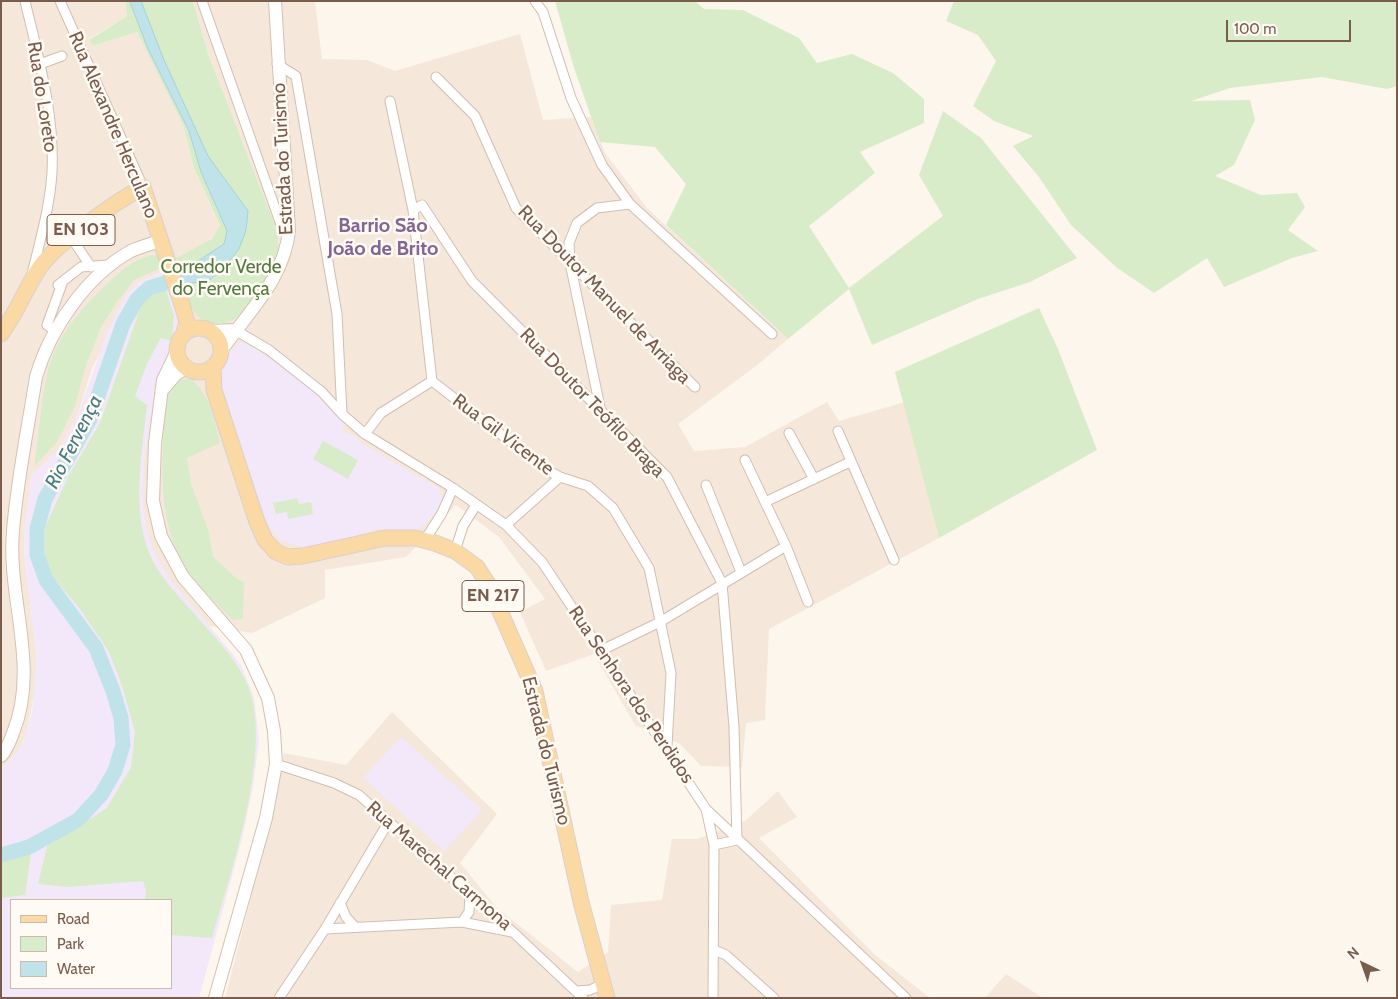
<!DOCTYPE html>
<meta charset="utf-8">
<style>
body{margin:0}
#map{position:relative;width:1398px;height:999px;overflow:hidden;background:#fdf6ec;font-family:Cabin,sans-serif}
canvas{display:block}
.frame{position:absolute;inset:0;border:2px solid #7a5c4d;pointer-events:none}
.legend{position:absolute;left:10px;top:899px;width:162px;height:90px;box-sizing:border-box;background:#fffaf3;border:1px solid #cabbb1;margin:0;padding:6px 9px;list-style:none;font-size:15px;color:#7a5c4d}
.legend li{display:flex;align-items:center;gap:10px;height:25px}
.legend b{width:25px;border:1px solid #cabbb1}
.north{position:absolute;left:1338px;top:939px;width:50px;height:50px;-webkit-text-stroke:4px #fffaf3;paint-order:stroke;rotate:318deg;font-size:14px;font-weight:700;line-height:20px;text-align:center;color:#7a5c4d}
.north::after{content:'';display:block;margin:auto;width:18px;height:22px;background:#7a5c4d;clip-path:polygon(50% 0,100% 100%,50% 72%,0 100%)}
.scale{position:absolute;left:1226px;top:20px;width:125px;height:22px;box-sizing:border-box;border:2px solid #7a5c4d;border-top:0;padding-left:6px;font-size:15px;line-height:18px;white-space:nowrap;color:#7a5c4d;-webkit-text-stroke:4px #fffaf3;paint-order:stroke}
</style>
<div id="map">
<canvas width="1398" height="999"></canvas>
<div class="frame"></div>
<ul class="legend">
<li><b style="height:6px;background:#fbd9a5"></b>Road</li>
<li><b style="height:14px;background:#d8ecc9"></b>Park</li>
<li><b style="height:14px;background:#bfe3e8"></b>Water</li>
</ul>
<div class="north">N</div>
<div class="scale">100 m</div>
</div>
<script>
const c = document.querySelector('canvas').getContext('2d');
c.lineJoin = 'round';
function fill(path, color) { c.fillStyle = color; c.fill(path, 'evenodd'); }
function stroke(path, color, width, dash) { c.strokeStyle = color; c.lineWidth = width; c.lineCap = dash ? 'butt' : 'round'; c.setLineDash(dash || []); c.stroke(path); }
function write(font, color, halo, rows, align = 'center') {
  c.font = font + ' Cabin,sans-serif'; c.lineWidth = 5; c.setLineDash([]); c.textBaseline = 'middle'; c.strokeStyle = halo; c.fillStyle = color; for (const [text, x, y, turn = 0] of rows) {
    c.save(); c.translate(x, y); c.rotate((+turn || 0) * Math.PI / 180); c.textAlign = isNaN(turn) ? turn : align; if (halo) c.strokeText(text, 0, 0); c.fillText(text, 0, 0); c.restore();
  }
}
fill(new Path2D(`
 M 1,1 L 125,1 L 127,16 L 89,39 L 93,46 L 137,32 L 183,125 L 194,168 L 220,227 L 212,239 L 164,271 L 140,281 L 92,368 L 79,411 L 61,447 L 31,476 L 24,539 L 25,561 L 37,658 L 35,689 L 27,732 L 19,751 L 1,769 Z
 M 193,1 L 315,1 L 322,59 L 367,60 L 395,71 L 520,34 L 543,120 L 591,117 L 605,153 L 647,208 L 788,339 L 756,366 L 678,424 L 694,451 L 745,447 L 827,402 L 839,421 L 905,402 L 939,538 L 769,629 L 765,720 L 746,723 L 742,767 L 701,766 L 680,744 L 635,725 L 594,654 L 546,671 L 520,612 L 545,599 L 499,537 L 456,505 L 406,557 L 325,570 L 325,598 L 252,633 L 204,625 L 155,564 L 140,504 L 141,381 L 166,290 L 184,285 L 184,289 L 219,324 L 236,318 L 255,295 L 209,57 Z
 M 392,712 L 497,814 L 460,863 L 497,908 L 578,972 L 608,952 L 611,905 L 662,900 L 672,839 L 697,839 L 745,821 L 778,791 L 797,817 L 759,838 L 874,954 L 930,998 L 225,998 L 269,827 L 284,753 L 346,765 Z
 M 1006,974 L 1043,998 L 985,998 Z`), '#f5e8da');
fill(new Path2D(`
 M 164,271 L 178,315 L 174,341 L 154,382 L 155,391 L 144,460 L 143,500 L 146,523 L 152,548 L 168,577 L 228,648 L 241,665 L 254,697 L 259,741 L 253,787 L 242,839 L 199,998 L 1,998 L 1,769 L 19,751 L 27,732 L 32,711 L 37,658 L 25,561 L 24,539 L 31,476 L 61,447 L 79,411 L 107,332 L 126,295 L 140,281 ZM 11,900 L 171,900 L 171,988 L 11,988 Z
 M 246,342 L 310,388 L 344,423 L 343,432 L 355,436 L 362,444 L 440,489 L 442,500 L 435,515 L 419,528 L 413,530 L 376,529 L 321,546 L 302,547 L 281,540 L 269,527 L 219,394 L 221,371 L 228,354 L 237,343 Z
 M 401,737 L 482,810 L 444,851 L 363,778 Z`), '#f3e8fa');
fill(new Path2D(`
 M 125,1 L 193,1 L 209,57 L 277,231 C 278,241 279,251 276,261 C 271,274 247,310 236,318 C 226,325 210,325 200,318 C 189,311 178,274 173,260 L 212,239 L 220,226 L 194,168 L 183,125 L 137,32 L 93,46 L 89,40 L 127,16 Z
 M 555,1 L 695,1 L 704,9 L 743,10 L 799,38 L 817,63 L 852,54 L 893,73 L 924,99 L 924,123 L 860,152 L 875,173 L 809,226 L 849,288 L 943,216 L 919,175 L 943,111 L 981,138 L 1077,258 L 1030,282 L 978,299 L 872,345 L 849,289 L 788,339 L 666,225 L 686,184 L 655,147 L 600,142 L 574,68 Z
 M 954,1 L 1397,1 L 1397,86 L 1387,89 L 1322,77 L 1230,88 L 1191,101 L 1250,100 L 1255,120 L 1234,165 L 1215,176 L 1261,195 L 1297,193 L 1305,207 L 1288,230 L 1318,251 L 1292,258 L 1224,287 L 1207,258 L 1154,293 L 1116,267 L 1071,225 L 1039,177 L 1013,146 L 1033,136 L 994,121 L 973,106 L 996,61 L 978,35 L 946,21 Z
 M 152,255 L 158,256 L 163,267 L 134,280 L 117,302 L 101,327 L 86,365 L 75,406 L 57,442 L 34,466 C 40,433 40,399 49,367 C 59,334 81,309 105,286 C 120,272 131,260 152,255 Z
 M 166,290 L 174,315 L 172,341 L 161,338 L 147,364 L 135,396 L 147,405 C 142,455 129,519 155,565 C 166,584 183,601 198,618 C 217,640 240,662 250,691 C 271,757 231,872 212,938 L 171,935 L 171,900 L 145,900 L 146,891 L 143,881 L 67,887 L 38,884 L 47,846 L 107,808 L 131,767 L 135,732 L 122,686 L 109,652 L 80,609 L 45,568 L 45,527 L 69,475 L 100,423 L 142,303 L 152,294 Z
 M 1039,308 L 1058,349 L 1097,450 L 939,538 L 895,372 Z
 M 190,379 C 210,392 214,421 220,443 L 187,458 L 191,484 L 208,529 L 213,557 L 237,579 L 244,582 L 243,619 L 233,620 C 215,602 192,582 181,559 C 160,518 161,473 164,428 C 164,416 164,402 168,391 C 170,386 175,383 179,380 Z
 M 323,441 L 358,460 L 348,479 L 313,459 Z
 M 297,498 L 299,504 L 311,502 L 313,514 L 288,519 L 287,512 L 276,514 L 273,503 Z
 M 31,853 L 25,895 L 1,898 L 1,861 Z`), '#d8ecc9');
const water = new Path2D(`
 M 130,1 L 141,1 L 164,60 L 208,156 L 248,211 L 246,230 L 239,249 L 227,264 L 211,279 L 184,285 L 178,274 L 224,244 L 227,231 L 201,172 L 189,131 L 148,49 Z`);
fill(water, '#bfe3e8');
stroke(water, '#a5d3da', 1);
stroke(new Path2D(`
 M 1,855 L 29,847 L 78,820 L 101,795 L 115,771 L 123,745 L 121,718 L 113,691 L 96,648 L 46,580 L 37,555 L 37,529 L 45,499 L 90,419 L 123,324 L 137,299 L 149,288 L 185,277`), '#bfe3e8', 15);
const street = new Path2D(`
 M 25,1 C 38,56 55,115 52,172 C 50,207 40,240 32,274
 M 60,1 L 143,187
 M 202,1 L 280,222 L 289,230
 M 535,1 L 543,12 L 571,98 L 602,165 L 630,204 L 772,334
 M 40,64 L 62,56
 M 277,64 L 296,76 L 337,314 L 342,414
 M 436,77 L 475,116 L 516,208 L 695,387
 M 390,101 L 413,210 L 432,381
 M 413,210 L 422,205 L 472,281 L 667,477 L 722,583 L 734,727 L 737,840 L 714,845 L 713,998
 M 71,237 L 91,267
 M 58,285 L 81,267 L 109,265
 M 54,330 L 47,325 L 63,281
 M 235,330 L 269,350 L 322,392 L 342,414 L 365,434 L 453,488 L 506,525 L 542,562 L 706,809 L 906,998
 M 600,407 L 570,263 L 569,243 L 577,223 L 597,208 L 630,204
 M 838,431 L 894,560
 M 789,433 L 814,479
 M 365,434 L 381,413 L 432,381 L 547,470 L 560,477 L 588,486 L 613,508 L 649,568 L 671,673 L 667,746
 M 706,485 L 741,572
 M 765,502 L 850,462
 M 506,525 L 560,477
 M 425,540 L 442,513 L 453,488
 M 786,546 L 808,602
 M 455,551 L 463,526 L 476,505
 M 602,650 L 660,622 L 786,546 L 745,460
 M 276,764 L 334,783 L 359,795 L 514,933 L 583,998
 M 706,809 L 714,845
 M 340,903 L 346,917 L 355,927
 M 462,922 L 469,912 L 470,894
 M 325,929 L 462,922 L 512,932
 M 714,950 L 726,955 L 774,998
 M 577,991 L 590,990 L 603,984
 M 279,998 L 325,929 L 389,821`);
const secondary = new Path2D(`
 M 211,331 L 235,330
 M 177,351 L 163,380 L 155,443 L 153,501 L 161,536 L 183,577 L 246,650 L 268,698 L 274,731 L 276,764 L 266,818 L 215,998
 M 221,351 C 248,312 285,278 289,230 L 275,1
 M 164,388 L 176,374 L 186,368
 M 1,756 C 7,750 10,741 13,733 C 40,666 7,599 13,531 C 17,480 28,428 36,377 C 50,329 86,276 131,251 C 140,247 151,244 160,241`);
const primary = new Path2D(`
 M177 350a22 22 0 1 1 44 0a22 22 0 1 1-44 0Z
 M 1,334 C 17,313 25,289 40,267 C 58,242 115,202 143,187 L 183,308 L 187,322 L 184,333
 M 213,367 L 214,390 L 257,522 L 265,540 L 276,552 L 288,557 L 303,556 L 385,538 L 415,538 L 435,543 L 455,551 L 477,567 L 488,584 L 535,691 L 581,902 L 607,998`);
stroke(street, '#d1beb0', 11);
stroke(secondary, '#d6c0b0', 14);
stroke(primary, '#dad1cd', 17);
stroke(street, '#fff', 9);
stroke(secondary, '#fff', 12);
stroke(primary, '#fbd9a5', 15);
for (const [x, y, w] of [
 [81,230,68],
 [493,596,62]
]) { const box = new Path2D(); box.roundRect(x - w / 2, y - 15.5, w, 31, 4); c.fillStyle = '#fffaf3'; c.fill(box); stroke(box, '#7a5c4d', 1); }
write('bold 18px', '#7a5c4d', null, [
 ["EN 103",81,230],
 ["EN 217",493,596]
]);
write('19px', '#7a5c4d', '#fffaf3', [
 ["Rua do Loreto",42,97,81],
 ["Rua Alexandre Herculano",113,125,67],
 ["Estrada do Turismo",283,159,-93],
 ["Rua Doutor Manuel de Arriaga",604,295,46],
 ["Rua Doutor Teófilo Braga",592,403,46],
 ["Rua Gil Vicente",503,435,37],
 ["Rua Senhora dos Perdidos",631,695,56],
 ["Estrada do Turismo",546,751,76],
 ["Rua Marechal Carmona",439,866,41]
]);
write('19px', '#537a41', '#fffaf3', [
 ["Corredor Verde",221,267],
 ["do Fervença",221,289]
]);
write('bold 20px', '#846695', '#fffaf3', [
 ["Barrio São",383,226],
 ["João de Brito",383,249]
]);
write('italic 20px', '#437c86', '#fffaf3', [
 ["Rio Fervença",74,442,-63]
]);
</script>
